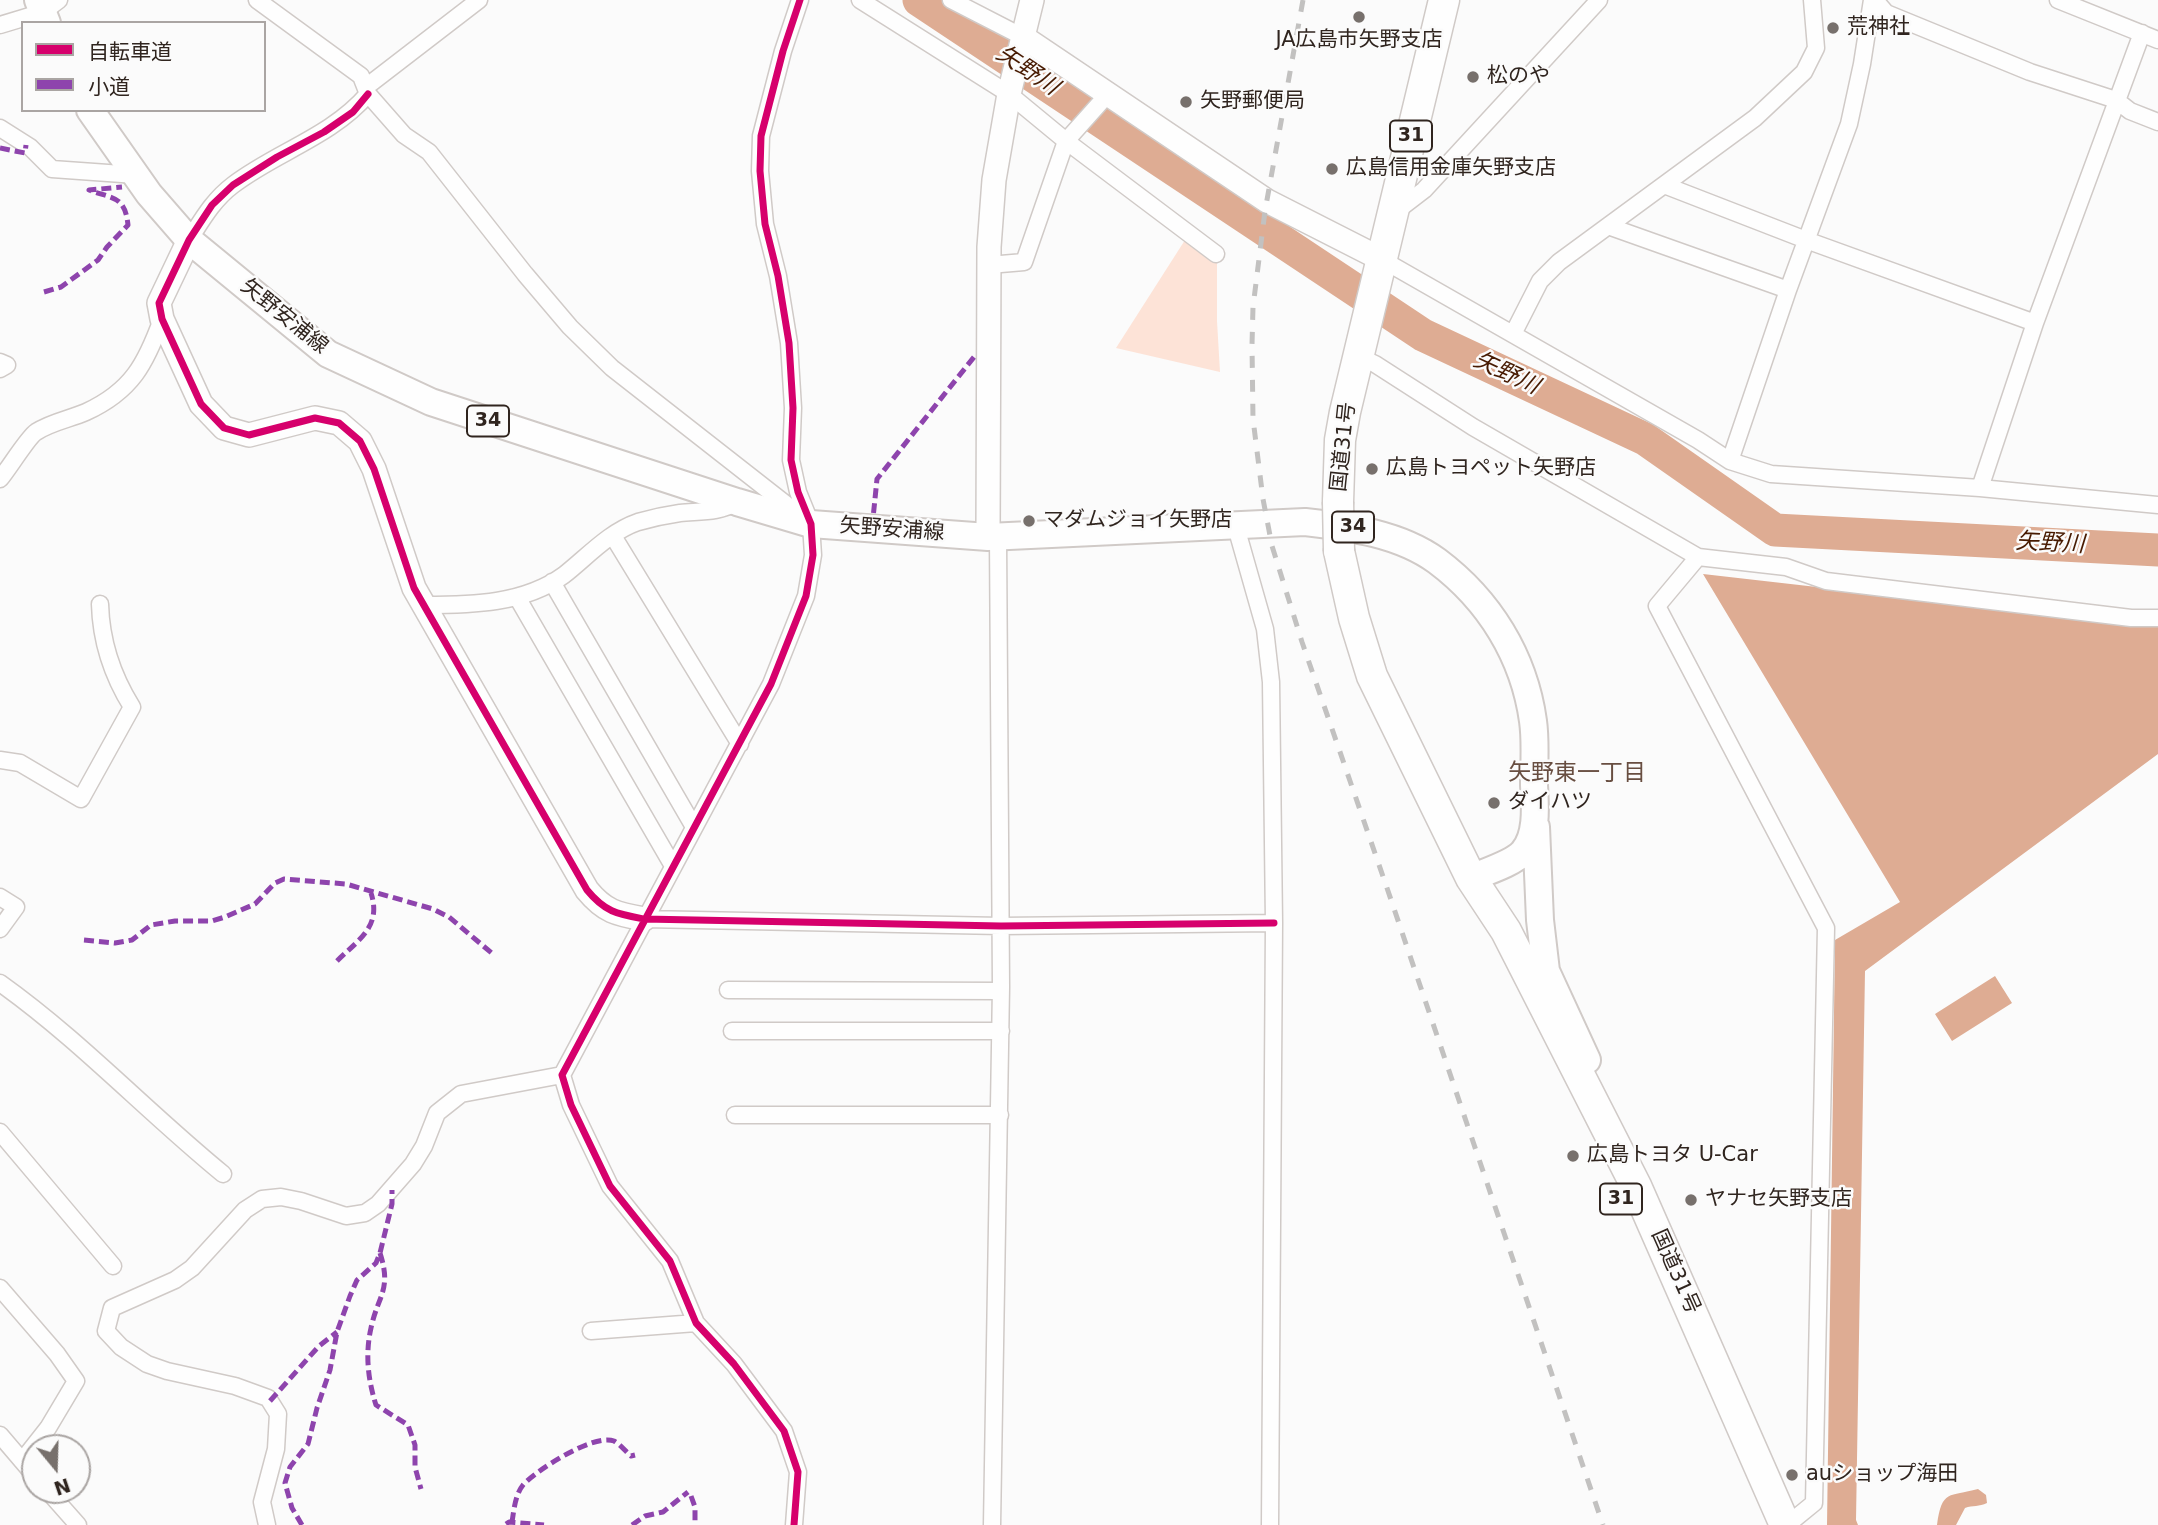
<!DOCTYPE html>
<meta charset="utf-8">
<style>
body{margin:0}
#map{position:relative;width:2158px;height:1525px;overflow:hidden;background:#fbfbfb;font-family:"DejaVu Sans","Noto Sans JP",sans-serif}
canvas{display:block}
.legend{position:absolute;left:21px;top:21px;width:245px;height:91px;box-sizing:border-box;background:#fbfbfb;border:2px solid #aaa5a3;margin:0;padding:9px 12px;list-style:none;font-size:21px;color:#30251f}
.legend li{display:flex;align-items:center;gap:14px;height:35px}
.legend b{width:35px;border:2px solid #aaa5a3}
.north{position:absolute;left:21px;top:1434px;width:70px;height:70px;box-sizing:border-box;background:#fbfbfb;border:2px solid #aaa5a3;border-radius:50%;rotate:161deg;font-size:19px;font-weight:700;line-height:28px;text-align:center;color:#30251f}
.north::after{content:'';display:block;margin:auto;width:24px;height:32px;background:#77706c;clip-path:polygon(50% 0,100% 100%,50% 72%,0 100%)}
</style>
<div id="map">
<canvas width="2158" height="1525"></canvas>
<ul class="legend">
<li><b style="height:9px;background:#d6006c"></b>自転車道</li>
<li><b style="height:9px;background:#8e44ad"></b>小道</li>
</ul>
<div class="north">N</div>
</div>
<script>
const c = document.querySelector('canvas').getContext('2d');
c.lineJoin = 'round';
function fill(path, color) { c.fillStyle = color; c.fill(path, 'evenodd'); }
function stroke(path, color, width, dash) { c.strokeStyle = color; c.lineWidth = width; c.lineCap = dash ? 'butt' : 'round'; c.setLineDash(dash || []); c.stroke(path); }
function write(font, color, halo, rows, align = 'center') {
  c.font = font + ' "DejaVu Sans","Noto Sans JP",sans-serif'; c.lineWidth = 5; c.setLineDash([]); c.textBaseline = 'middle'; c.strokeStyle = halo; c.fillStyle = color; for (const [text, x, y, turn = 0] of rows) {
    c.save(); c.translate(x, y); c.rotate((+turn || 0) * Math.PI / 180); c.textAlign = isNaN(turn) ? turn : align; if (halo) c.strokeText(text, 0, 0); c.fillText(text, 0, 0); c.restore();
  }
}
fill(new Path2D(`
 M 1185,240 L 1217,263 L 1217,321 L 1220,372 L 1116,348 Z`), '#fde3d7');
fill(new Path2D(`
 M 1703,574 L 2158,626 L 2158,754 L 1865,971 L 1856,1520 L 1858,1525 L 1827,1525 L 1835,940 L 1900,902 Z
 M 1995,976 L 2012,1003 L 1952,1041 L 1935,1014 Z
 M 1978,1489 L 1986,1495 L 1987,1503 C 1979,1507 1973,1505 1965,1508 L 1956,1525 L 1937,1525 C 1942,1489 1949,1497 1978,1489 Z`), '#deac93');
stroke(new Path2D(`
 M 919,0 L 1423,335 L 1645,439 L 1775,530 L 2158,550`), '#deac93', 33);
const street = new Path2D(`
 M 257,0 L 361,76 L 368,94 L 404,135 L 429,152 L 525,274 L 570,327 L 612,368 L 801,516
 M 860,0 L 1009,94 L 1066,141 L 1216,254
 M 951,0 L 1023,37
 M 1875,0 L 1886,13 L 2030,72 L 2116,100 L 2130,111 L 2158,122
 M 2058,0 L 2158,40
 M 0,25 L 43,12 L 59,0
 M 366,87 L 479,0
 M 0,128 L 30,147 L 52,169 L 136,175
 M 1664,185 L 1806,240 L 2035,323
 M 1394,213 L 1424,190 L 1599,0
 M 1608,226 L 1788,290
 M 189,240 C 202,220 213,200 233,185 C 276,152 331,137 368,94
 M 1381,259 L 1698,440 L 1730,461 L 1771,474 L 1980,488 L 2158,505
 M 989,265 L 1024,262 L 1066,141 L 1108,94
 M 1513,334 L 1540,281 L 1559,262 L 1755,118 L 1804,72 L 1816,48 L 1812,0
 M 1358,356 L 1375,364 L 1473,427 L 1698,557 L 1786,567 L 1826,581 L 2131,618 L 2158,618
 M 0,362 L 7,365 L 0,369
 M 1730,461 L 1788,290 L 1849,124 L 1862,64 L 1872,0
 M 0,479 C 8,470 28,437 36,432 C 51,422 70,419 86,412 C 132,391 146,363 162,319
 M 1980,488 L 2035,323 L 2142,33
 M 1236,527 L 1265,629 L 1271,682 L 1274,923 L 1270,1525
 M 613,536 L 740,744
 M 1698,557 L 1657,606 L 1826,928 L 1814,1503 L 1787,1525
 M 552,582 L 694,827
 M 517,597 L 673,866
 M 424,605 C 472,605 524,604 564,575 C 587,557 609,532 638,522 C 652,518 666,515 680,513 C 700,511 719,513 737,502
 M 0,760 L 20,763 L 81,799 L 132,707 C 112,675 101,642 100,604
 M 0,897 L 16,907 L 0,929
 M 644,919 L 1001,926 L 1274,923
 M 0,983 C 80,1040 147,1112 223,1174
 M 728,990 L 1001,991
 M 732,1031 L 1001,1031
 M 735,1115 L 1000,1115
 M 0,1132 L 113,1266
 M 0,1288 L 57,1354 L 76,1381 L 48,1428 L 22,1461
 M 591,1331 L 696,1323
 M 0,1435 L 35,1476
 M 47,1490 L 78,1525
 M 267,1525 L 262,1502 L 276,1449 L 278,1414 L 268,1398 L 235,1386 L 167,1371 L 147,1364 L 121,1347 L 106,1331 L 112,1308 L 175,1280 L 192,1268 L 245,1210 L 262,1199 L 281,1197 L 301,1201 L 346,1216 L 365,1213 L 378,1204 L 413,1164 L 424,1146 L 437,1113 L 461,1094 L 562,1075
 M 794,1525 L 798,1472 L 784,1431 L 734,1364 L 696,1323 L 670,1261 L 610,1186 L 571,1105 L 562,1075 L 771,684 L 806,596 L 813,555 L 811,524 L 798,492 L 791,460 L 793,408 L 789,343 L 778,276 L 765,224 L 760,171 L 761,136 L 783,51 L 800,0
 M 992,1525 L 1001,987 L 998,537`);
const secondary = new Path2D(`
 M 1023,37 L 1267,201 L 1381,259
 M 189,240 L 159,303 L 162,319 L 201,404 L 224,428 L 249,435 L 315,418 L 339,423 L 360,441 L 374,469 L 414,588 L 587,890 C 605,912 617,914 644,919
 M 988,537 L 989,247 L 994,180 L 1009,94 L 1032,0`);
const primary = new Path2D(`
 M 38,0 L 47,23
 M 90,110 L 149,194 L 189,240 L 328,354 L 431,402 L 737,502 L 811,524 L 988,537 L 1305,522 C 1350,527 1400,534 1437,561 C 1489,600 1524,656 1533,721 C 1536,742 1534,764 1534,785 C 1535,805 1538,835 1523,852 C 1514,863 1485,872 1471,878
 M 1536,827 L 1540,920 L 1546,971 L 1587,1060`);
const highway = new Path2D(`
 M 1338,502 L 1340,440 L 1345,412 L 1444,0
 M 1339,551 L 1354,618 L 1372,676 L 1471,878 L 1506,931 L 1636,1186 L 1785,1525`);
stroke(street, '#d0cac7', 19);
stroke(secondary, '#d0cac7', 26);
stroke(primary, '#d0cac7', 30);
stroke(highway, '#d0cac7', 33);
stroke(street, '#fefefe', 16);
stroke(secondary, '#fefefe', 23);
stroke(primary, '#fefefe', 26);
stroke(highway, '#fefefe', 30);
stroke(new Path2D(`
 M 1303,0 L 1265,211 L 1253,307 L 1252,345 L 1253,419 L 1263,499 L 1272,546 L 1302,642 L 1387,888 L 1603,1525`), '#c2c1c0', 5, [12, 12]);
const highwayBridge = new Path2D(`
 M 1338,502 L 1339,551`);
stroke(highwayBridge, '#d0cac7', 33, []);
stroke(highwayBridge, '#fefefe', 30);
stroke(new Path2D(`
 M 0,148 L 25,153 L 26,145
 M 44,292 L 61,287 L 98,260 L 107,247 L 128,225 C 125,195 112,199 89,190 L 122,187
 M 872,528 L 877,479 L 974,357
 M 84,940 L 115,943 L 132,940 L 151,925 L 175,921 L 212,921 L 225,917 L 255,904 L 275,883 L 284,879 L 346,884 L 433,909 L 449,917 L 494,955
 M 337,961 C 358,940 382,927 371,893
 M 380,1253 C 392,1290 378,1295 371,1328 C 365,1354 368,1380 376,1405 L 408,1425 L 415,1445 L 415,1467 L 421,1489
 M 270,1401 L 319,1346 L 337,1332
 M 691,1496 L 695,1507 L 695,1525
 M 512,1522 C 514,1510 515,1495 523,1485 C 535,1471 594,1433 614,1441 C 620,1444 626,1452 631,1456 L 635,1455
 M 506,1524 L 509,1522 L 544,1525
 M 302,1525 L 292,1508 L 285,1483 L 290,1467 L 308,1444 L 317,1408 L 330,1370 L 337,1332 L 350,1296 L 357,1280 L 376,1263 L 380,1253 L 392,1204 L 392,1190
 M 632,1525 L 645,1516 L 663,1512 L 688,1492`), '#8e44ad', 5, [10, 5]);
stroke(new Path2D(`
 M 368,94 L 353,112 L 324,132 L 277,157 L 233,185 L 212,205 L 189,240 L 159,303 L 162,319 L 201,404 L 224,428 L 249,435 L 315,418 L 339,423 L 360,441 L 374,469 L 414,588 L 587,890 C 605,912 617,914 644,919 L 1001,926 L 1274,923
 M 794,1525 L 798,1472 L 784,1431 L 734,1364 L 696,1323 L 670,1261 L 610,1186 L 571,1105 L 562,1075 L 771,684 L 806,596 L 813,555 L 811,524 L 798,492 L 791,460 L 793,408 L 789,343 L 778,276 L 765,224 L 760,171 L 761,136 L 783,51 L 800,0`), '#d6006c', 7);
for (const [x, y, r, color] of [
 [1359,17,7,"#77706c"],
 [1833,28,7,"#77706c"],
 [1473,77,7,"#77706c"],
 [1186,102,7,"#77706c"],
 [1332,169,7,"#77706c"],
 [1372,469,7,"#77706c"],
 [1029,521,7,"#77706c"],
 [1494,803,7,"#77706c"],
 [1573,1156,7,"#77706c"],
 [1691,1200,7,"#77706c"],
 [1792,1475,7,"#77706c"]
]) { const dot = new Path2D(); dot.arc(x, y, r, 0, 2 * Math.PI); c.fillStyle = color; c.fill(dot); stroke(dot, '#fbfbfb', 2.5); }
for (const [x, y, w] of [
 [1411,136,42],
 [488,421,42],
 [1353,527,42],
 [1621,1199,42]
]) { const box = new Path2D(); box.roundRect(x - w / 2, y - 15.5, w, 31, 5); c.fillStyle = '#fbfbfb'; c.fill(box); stroke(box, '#30251f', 2); }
write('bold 19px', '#30251f', null, [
 ["31",1411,136],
 ["34",488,421],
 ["34",1353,527],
 ["31",1621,1199]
]);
write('21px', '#30251f', '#fbfbfb', [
 ["荒神社",1847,28],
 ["JA広島市矢野支店",1359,41,"center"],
 ["松のや",1487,77],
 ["矢野郵便局",1200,102],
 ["広島信用金庫矢野支店",1346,169],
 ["広島トヨペット矢野店",1386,469],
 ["マダムジョイ矢野店",1043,521],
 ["ダイハツ",1508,803],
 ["広島トヨタ U-Car",1587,1156],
 ["ヤナセ矢野支店",1705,1200],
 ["auショップ海田",1806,1475]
], 'left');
write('21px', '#30251f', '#fbfbfb', [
 ["矢野安浦線",284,317,39],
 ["国道31号",1344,447,-84],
 ["矢野安浦線",892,530,4],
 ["国道31号",1675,1272,66]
]);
write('italic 23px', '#471a01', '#fbfbfb', [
 ["矢野川",1027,71,34],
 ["矢野川",1506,374,25],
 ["矢野川",2050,544,3]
]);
write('23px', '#684e41', '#fbfbfb', [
 ["矢野東一丁目",1577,774]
]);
</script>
